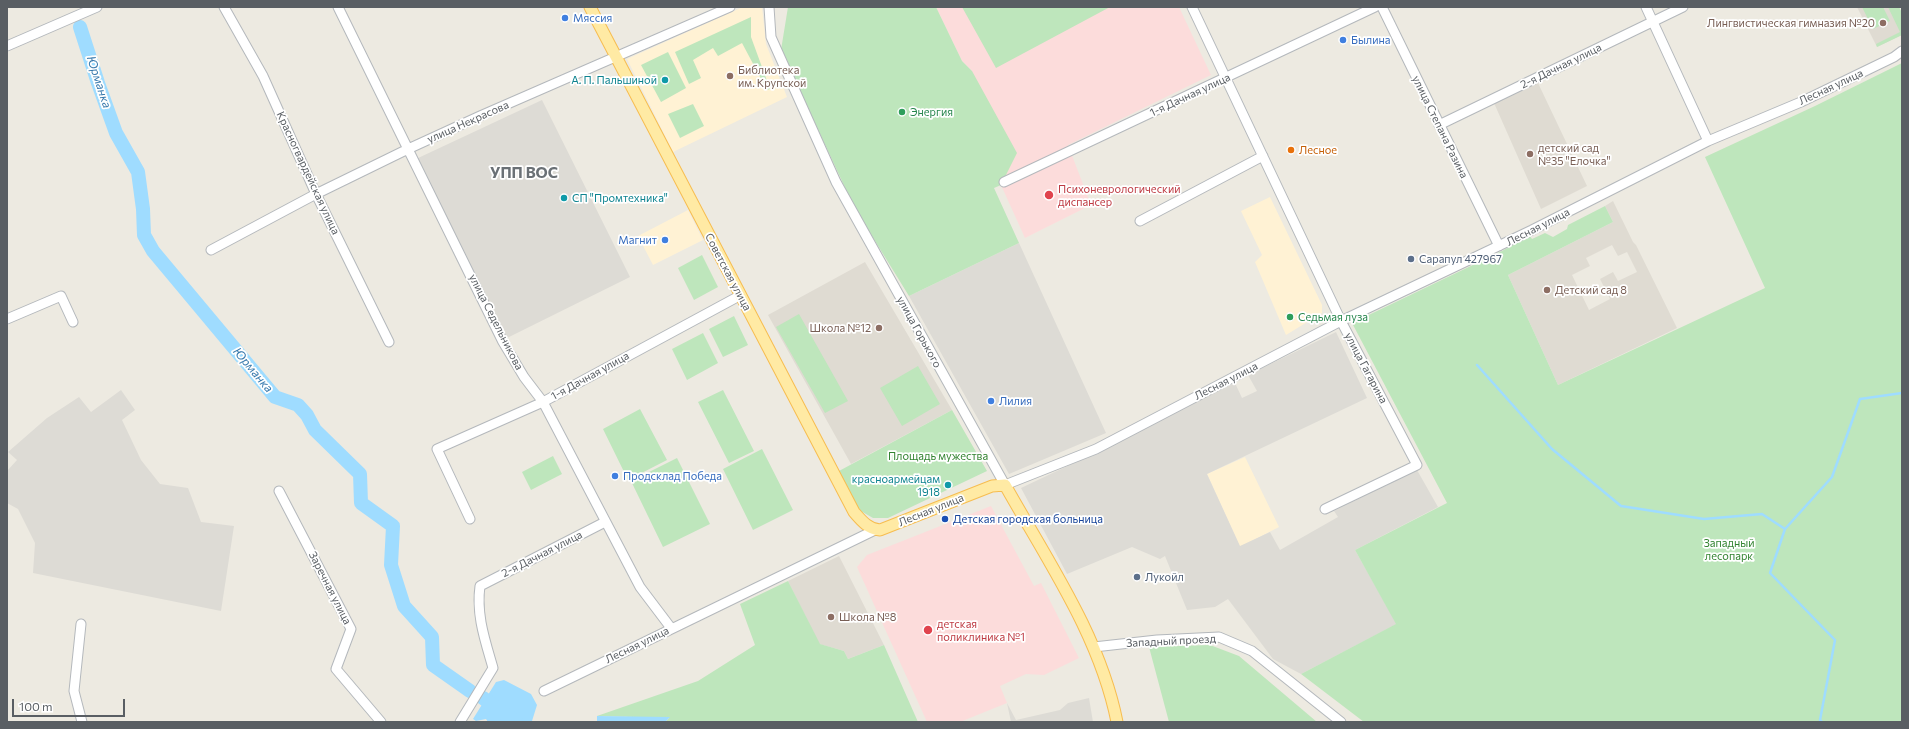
<!DOCTYPE html>
<meta charset="utf-8">
<style>
body{margin:0}
#map{position:relative;width:1909px;height:729px;overflow:hidden;background:#edeae1;font-family:Commissioner,sans-serif}
canvas{display:block}
.frame{position:absolute;inset:0;border:8px solid #595e63;pointer-events:none}
.scale{position:absolute;left:12px;top:699px;width:113px;height:18px;box-sizing:border-box;border:2px solid #595e63;border-top:0;padding-left:5px;font-size:12px;line-height:14px;white-space:nowrap;color:#595e63;-webkit-text-stroke:3px #fff;paint-order:stroke}
</style>
<div id="map">
<canvas width="1909" height="729"></canvas>
<div class="frame"></div>
<div class="scale">100 m</div>
</div>
<script>
const c = document.querySelector('canvas').getContext('2d');
c.lineJoin = 'round';
function fill(path, color) { c.fillStyle = color; c.fill(path, 'evenodd'); }
function stroke(path, color, width, dash) { c.strokeStyle = color; c.lineWidth = width; c.lineCap = dash ? 'butt' : 'round'; c.setLineDash(dash || []); c.stroke(path); }
function write(font, color, halo, rows, align = 'center') {
  c.font = font + ' Commissioner,sans-serif'; c.lineWidth = 3.5; c.setLineDash([]); c.textBaseline = 'middle'; c.strokeStyle = halo; c.fillStyle = color; for (const [text, x, y, turn = 0] of rows) {
    c.save(); c.translate(x, y); c.rotate((+turn || 0) * Math.PI / 180); c.textAlign = isNaN(turn) ? turn : align; if (halo) c.strokeText(text, 0, 0); c.fillText(text, 0, 0); c.restore();
  }
}
fill(new Path2D(`
 M 743,7 L 762,7 L 766,44 L 787,97 L 673,152 L 627,59 Z
 M 1270,197 L 1322,305 L 1322,313 L 1286,335 L 1255,262 L 1262,255 L 1241,211 Z
 M 688,210 L 703,240 L 653,265 L 638,236 Z
 M 1245,457 L 1279,527 L 1240,547 L 1207,474 Z`), '#fff2d4');
fill(new Path2D(`
 M 542,100 L 630,277 L 507,338 L 416,159 Z
 M 1019,243 L 1106,433 L 1009,474 L 909,296 Z
 M 1336,332 L 1367,398 L 1207,474 L 1240,546 L 1270,532 L 1280,550 L 1338,517 L 1334,511 L 1417,470 L 1438,507 L 1355,550 L 1397,624 L 1301,674 L 1273,659 L 1228,599 L 1215,607 L 1187,610 L 1165,556 L 1160,559 L 1132,547 L 1067,574 L 1021,488 L 1133,435 L 1149,424 L 1235,383 L 1242,398 L 1257,391 L 1248,375 Z
 M 121,390 L 135,410 L 122,420 L 141,460 L 160,484 L 188,488 L 201,522 L 234,526 L 221,611 L 33,573 L 35,543 L 18,509 L 7,503 L 7,471 L 17,460 L 8,452 L 47,418 L 79,397 L 91,412 Z
 M 1089,698 L 1093,722 L 1011,722 L 1007,703 L 1016,720 L 1060,710 L 1068,703 Z`), '#dddbd5');
fill(new Path2D(`
 M 1857,7 L 1899,7 L 1902,13 L 1902,35 L 1877,47 Z
 M 1538,83 L 1587,186 L 1541,209 L 1494,103 Z
 M 1613,201 L 1633,242 L 1636,245 L 1677,328 L 1558,385 L 1508,275 L 1613,222 L 1605,206 ZM 1612,245 L 1618,256 L 1627,252 L 1637,272 L 1618,281 L 1613,272 L 1600,279 L 1610,299 L 1589,310 L 1572,275 L 1590,266 L 1586,258 Z
 M 865,262 L 952,410 L 851,464 L 768,315 Z
 M 839,556 L 884,645 L 848,659 L 844,651 L 819,644 L 788,581 Z`), '#dfdbd2');
fill(new Path2D(`
 M 936,7 L 1179,7 L 1211,75 L 1068,145 L 1091,205 L 1025,238 L 1001,185 L 972,71 L 962,61 Z
 M 991,506 L 1034,586 L 1041,583 L 1079,658 L 1044,675 L 1026,674 L 1000,686 L 1007,703 L 960,722 L 927,722 L 857,567 L 867,555 Z`), '#fcdcdb');
fill(new Path2D(`
 M 788,7 L 936,7 L 962,61 L 972,71 L 1017,153 L 1001,185 L 994,188 L 1019,243 L 909,296 L 854,207 L 781,50 Z
 M 962,7 L 1110,7 L 996,68 Z
 M 1862,7 L 1883,7 L 1890,21 L 1873,29 Z
 M 1888,7 L 1899,7 L 1902,13 L 1902,35 L 1877,47 L 1876,44 L 1900,32 Z
 M 751,17 L 751,37 L 770,89 L 767,90 L 742,43 L 718,56 L 713,48 L 693,60 L 701,78 L 689,84 L 675,52 Z
 M 668,52 L 686,88 L 661,102 L 641,65 Z
 M 1902,63 L 1902,722 L 1364,722 L 1301,674 L 1396,624 L 1355,550 L 1447,503 L 1352,323 L 1500,252 L 1530,236 L 1532,239 L 1545,233 L 1553,237 L 1567,229 L 1568,225 L 1605,206 L 1613,222 L 1508,275 L 1558,385 L 1765,288 L 1705,157 L 1815,106 Z
 M 693,104 L 704,126 L 680,138 L 668,114 Z
 M 702,255 L 718,287 L 694,300 L 678,268 Z
 M 799,314 L 848,401 L 825,413 L 776,327 Z
 M 734,316 L 748,345 L 723,357 L 709,329 Z
 M 703,333 L 718,363 L 687,380 L 672,349 Z
 M 918,366 L 940,404 L 902,426 L 880,388 Z
 M 723,390 L 754,451 L 729,463 L 698,402 Z
 M 640,409 L 667,460 L 628,480 L 603,429 Z
 M 952,410 L 987,471 L 888,518 L 873,518 L 859,510 L 839,471 Z
 M 762,449 L 793,510 L 753,530 L 723,469 Z
 M 553,456 L 562,474 L 531,490 L 522,472 Z
 M 677,458 L 710,524 L 663,547 L 631,481 Z
 M 788,581 L 820,644 L 844,651 L 848,659 L 884,645 L 918,722 L 665,722 L 669,718 L 597,716 L 698,681 L 755,645 L 740,604 Z
 M 1210,645 L 1239,656 L 1317,722 L 1169,722 L 1149,647 Z`), '#bee6bc');
fill(new Path2D(`
 M 504,680 L 531,694 L 537,705 L 532,721 L 535,722 L 488,722 L 486,719 L 476,721 L 473,719 L 496,682 Z
 M 597,716 L 670,717 L 665,722 L 597,722 Z`), '#9fdcff');
stroke(new Path2D(`
 M 1477,365 L 1552,449 L 1621,506 L 1704,519 L 1762,514 L 1785,529
 M 1822,722 L 1820,720 L 1835,640 L 1770,573 L 1785,529 L 1832,477 L 1860,399 L 1902,393`), '#9fdcff', 2.5);
stroke(new Path2D(`
 M 80,27 L 98,83 L 116,133 L 138,172 L 143,209 L 144,235 L 153,251 L 275,397 L 298,405 L 307,415 L 315,430 L 360,474 L 361,503 L 393,526 L 391,565 L 404,606 L 432,637 L 433,665 L 470,691
 M 483,698 L 516,722`), '#9fdcff', 14);
const minor = new Path2D(`
 M 224,7 L 263,76 L 316,194 L 389,342
 M 338,7 L 503,342 L 524,377 L 543,402 L 640,587 L 671,628
 M 769,7 L 771,37 L 836,182 L 1005,485 L 1096,449 L 1341,321 L 1532,230 L 1708,141 L 1801,102 L 1894,57 L 1902,51
 M 1192,7 L 1341,321 L 1417,465 L 1325,509
 M 1382,7 L 1499,246
 M 1646,7 L 1708,141
 M 7,46 L 97,7
 M 1439,125 L 1683,7
 M 1004,182 L 1375,7
 M 1140,221 L 1263,156
 M 211,250 L 316,194 L 408,149 L 480,116 L 730,7
 M 7,319 L 61,296 L 73,322
 M 279,491 L 351,629 L 336,669 L 381,722
 M 470,519 L 437,449 L 543,402 L 741,295
 M 81,624 L 74,691 L 82,722
 M 1094,647 L 1157,640 L 1219,637 L 1252,651 L 1341,722
 M 544,691 L 875,530
 M 460,722 L 493,668 C 485,640 476,615 480,586 L 605,522`);
const major = new Path2D(`
 M 590,7 L 854,512 C 861,520 868,529 880,530 L 992,486 L 1005,485 C 1047,560 1100,636 1117,722`);
stroke(minor, '#b4b8bc', 11);
stroke(major, '#f7bd50', 13);
stroke(minor, '#fff', 9);
stroke(major, '#ffeaa4', 11);
for (const [x, y, r, color] of [
 [565,18,4,"#3f7fe0"],
 [1883,23,4,"#8d6e63"],
 [1343,40,4,"#3f7fe0"],
 [730,76,4,"#8d6e63"],
 [665,80,4,"#0f9aa8"],
 [902,112,4,"#2e9e5b"],
 [1291,150,4,"#e8710a"],
 [1530,154,4,"#8d6e63"],
 [1049,195,5,"#e0444e"],
 [564,198,4,"#0f9aa8"],
 [665,240,4,"#3f7fe0"],
 [1411,259,4,"#5c6f8a"],
 [1547,290,4,"#8d6e63"],
 [1290,317,4,"#2e9e5b"],
 [879,328,4,"#8d6e63"],
 [991,401,4,"#3f7fe0"],
 [615,476,4,"#3f7fe0"],
 [948,485,4,"#0f9aa8"],
 [945,519,4,"#1a4fb4"],
 [1137,577,4,"#5c6f8a"],
 [831,617,4,"#8d6e63"],
 [928,630,5,"#e0444e"]
]) { const dot = new Path2D(); dot.arc(x, y, r, 0, 2 * Math.PI); c.fillStyle = color; c.fill(dot); stroke(dot, '#fff', 1.5); }
write('11px', '#366cbe', '#fff', [
 ["Мяссия",573,18],
 ["Былина",1351,40],
 ["Магнит",657,240,"right"],
 ["Лилия",999,401],
 ["Продсклад Победа",623,476]
], 'left');
write('11px', '#785e54', '#fff', [
 ["Лингвистическая гимназия №20",1875,23,"right"],
 ["Библиотека",738,70],
 ["им. Крупской",738,83],
 ["детский сад",1538,148],
 ["№35 \"Елочка\"",1538,161],
 ["Детский сад 8",1555,290],
 ["Школа №12",871,328,"right"],
 ["Школа №8",839,617]
], 'left');
write('11px', '#595e63', '#fff', [
 ["2-я Дачная улица",1561,66,-26],
 ["Лесная улица",1831,87,-25],
 ["1-я Дачная улица",1190,95,-25],
 ["улица Некрасова",468,122,-24],
 ["улица Степана Разина",1440,127,64],
 ["Красногвардейская улица",308,173,65],
 ["Лесная улица",1538,227,-27],
 ["Советская улица",728,272,62],
 ["улица Седельникова",496,322,63],
 ["улица Горького",919,332,61],
 ["улица Гагарина",1366,368,62],
 ["1-я Дачная улица",590,376,-29],
 ["Лесная улица",1226,381,-27],
 ["Лесная улица",931,510,-22],
 ["2-я Дачная улица",542,554,-27],
 ["Заречная улица",330,588,63],
 ["Западный проезд",1171,641,-3],
 ["Лесная улица",637,645,-26]
]);
write('11px', '#0d838f', '#fff', [
 ["А. П. Пальшиной",657,80],
 ["СП \"Промтехника\"",572,198,"left"],
 ["красноармейцам",940,479],
 ["1918",940,492]
], 'right');
write('11px', '#27864d', '#fff', [
 ["Энергия",910,112],
 ["Седьмая луза",1298,317]
], 'left');
write('11px', '#c56008', '#fff', [
 ["Лесное",1299,150]
], 'left');
write('11px', '#be3a42', '#fff', [
 ["Психоневрологический",1058,189],
 ["диспансер",1058,202],
 ["детская",937,624],
 ["поликлиника №1",937,637]
], 'left');
write('11px', '#4e5e75', '#fff', [
 ["Сарапул 427967",1419,259],
 ["Лукойл",1145,577]
], 'left');
write('11px', '#328330', '#fff', [
 ["Площадь мужества",938,456],
 ["Западный",1729,543],
 ["лесопарк",1729,556]
]);
write('11px', '#164399', '#fff', [
 ["Детская городская больница",953,519]
], 'left');
write('italic 12px', '#3678ac', '#fff', [
 ["Юрманка",99,82,72],
 ["Юрманка",253,370,50]
]);
write('bold 15px', '#6a7075', '#fff', [
 ["УПП ВОС",524,173]
]);
</script>
